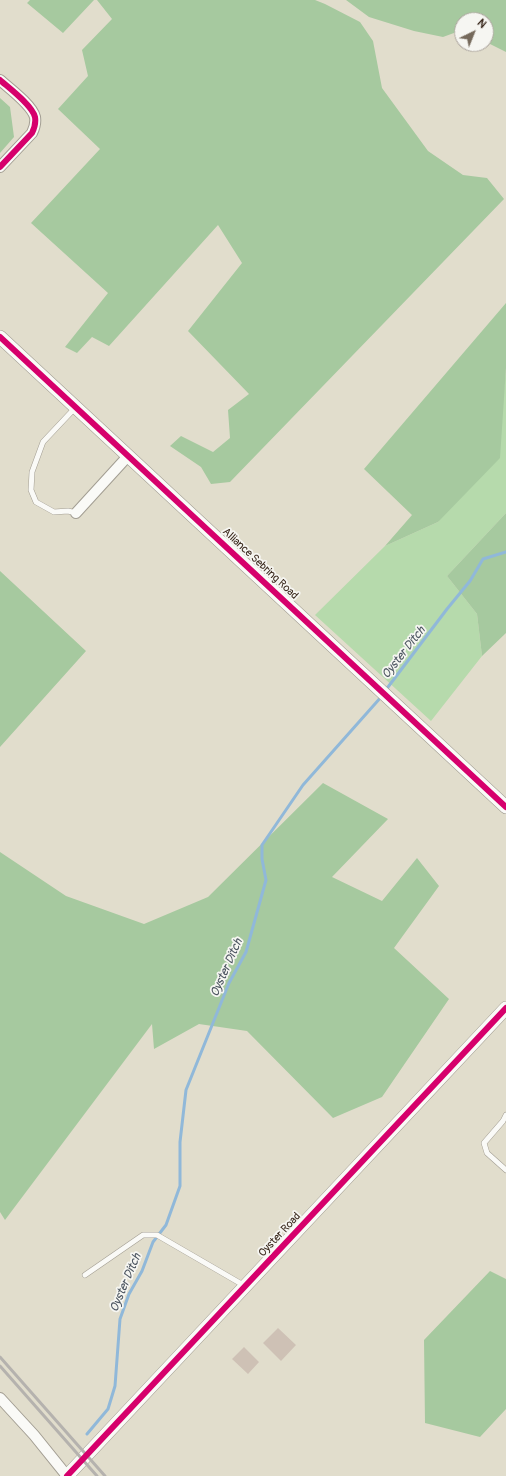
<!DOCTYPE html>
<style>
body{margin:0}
#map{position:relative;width:506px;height:1476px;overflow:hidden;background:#e1ddcc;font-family:Pangolin,sans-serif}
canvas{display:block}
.north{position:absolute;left:454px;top:12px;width:40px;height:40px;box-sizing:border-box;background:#f6f6f2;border:1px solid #aba49d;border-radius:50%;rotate:43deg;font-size:11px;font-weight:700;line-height:16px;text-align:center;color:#3b2a1e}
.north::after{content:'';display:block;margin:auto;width:14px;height:18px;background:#75695b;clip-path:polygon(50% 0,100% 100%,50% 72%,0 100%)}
</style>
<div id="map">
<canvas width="506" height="1476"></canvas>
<div class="north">N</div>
</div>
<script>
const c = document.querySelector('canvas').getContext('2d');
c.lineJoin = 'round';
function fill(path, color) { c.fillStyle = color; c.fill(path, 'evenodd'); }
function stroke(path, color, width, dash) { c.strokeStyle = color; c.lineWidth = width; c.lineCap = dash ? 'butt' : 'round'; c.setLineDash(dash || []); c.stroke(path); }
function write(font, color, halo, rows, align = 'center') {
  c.font = font + ' Pangolin,sans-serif'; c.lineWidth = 3.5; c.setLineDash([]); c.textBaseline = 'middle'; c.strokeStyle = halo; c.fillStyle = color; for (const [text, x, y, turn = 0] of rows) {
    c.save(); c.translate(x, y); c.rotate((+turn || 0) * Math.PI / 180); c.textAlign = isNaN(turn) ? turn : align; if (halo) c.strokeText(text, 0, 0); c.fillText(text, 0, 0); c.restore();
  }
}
fill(new Path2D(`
 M 506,368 L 506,513 L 447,576 L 477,614 L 482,656 L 431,721 L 315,615 L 385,546 L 438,522 L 502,411 Z`), '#b6daac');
fill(new Path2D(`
 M 30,0 L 94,0 L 63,33 L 27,3 Z
 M 97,0 L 315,0 L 325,4 L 360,22 L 373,41 L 382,88 L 428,151 L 463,175 L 487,178 L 504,199 L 230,482 L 211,484 L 201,467 L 170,446 L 181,436 L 213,452 L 230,438 L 228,410 L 249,394 L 188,331 L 242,263 L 218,225 L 109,346 L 92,337 L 77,353 L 65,347 L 108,293 L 31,223 L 100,149 L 58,109 L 88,76 L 82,50 L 112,19 Z
 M 346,0 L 506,0 L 506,52 L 486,42 L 486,20 L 462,20 L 462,30 L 443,37 L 414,31 L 369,17 Z
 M 0,98 L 10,107 L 14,137 L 0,153 Z
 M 506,303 L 506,368 L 500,458 L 438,522 L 385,546 L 412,515 L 364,469 Z
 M 506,513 L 506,633 L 482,656 L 477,614 L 447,576 Z
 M 0,571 L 86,651 L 0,747 Z
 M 323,783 L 388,819 L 332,877 L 382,901 L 417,858 L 439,886 L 394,948 L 449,999 L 382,1097 L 333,1118 L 247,1031 L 199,1024 L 154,1049 L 152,1024 L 5,1220 L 0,1212 L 0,852 L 66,896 L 144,924 L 208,897 Z
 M 490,1271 L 506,1279 L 506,1409 L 480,1437 L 425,1423 L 424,1340 Z`), '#a6c99f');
stroke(new Path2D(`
 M 385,691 L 447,609 L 470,581 L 483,559 L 506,552
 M 87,1434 L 108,1409 L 115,1386 L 120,1319 L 129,1294 L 142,1271 L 153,1242 L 166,1225 L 180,1186 L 180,1142 L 186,1090 L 229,983 L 246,952 L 266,880 L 262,859 L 262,845 L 303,785 L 382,696`), '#90b8d9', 3);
fill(new Path2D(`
 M 278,1328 L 296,1345 L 281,1361 L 263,1343 Z
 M 244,1347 L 259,1362 L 248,1374 L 232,1359 Z`), '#cec1b5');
const service = new Path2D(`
 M 75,408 L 43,442 L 32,472 L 31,490 L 36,502 L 54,512 L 68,511 L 76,513
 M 506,1115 L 503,1121 L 484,1143 L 487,1153 L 506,1170
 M 85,1275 L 143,1235 L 157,1235 L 245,1286`);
const minor = new Path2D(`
 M 0,80 C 9,88 32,105 35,117 C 36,123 35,127 32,133 L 0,167
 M 76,513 L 128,456
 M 0,1398 L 34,1435 L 67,1476`);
const tertiary = new Path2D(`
 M 0,337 L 506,807
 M 67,1476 L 506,1008`);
stroke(service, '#a29d92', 6);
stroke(minor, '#a29d92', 12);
stroke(tertiary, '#a29d92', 14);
stroke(service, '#fafaf7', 5);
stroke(minor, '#fafaf7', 10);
stroke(tertiary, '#fafaf7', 13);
stroke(new Path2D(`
 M 0,1357 L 105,1476
 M 0,1366 L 97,1476`), '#b5b2ae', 3);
stroke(new Path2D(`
 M 0,80 C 9,88 32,105 35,117 C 36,123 35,127 32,133 L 0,167
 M 0,337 L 506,807
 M 67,1476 L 506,1008`), '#d6006c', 6);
write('11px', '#3b2a1e', '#f6f6f2', [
 ["Alliance Sebring Road",260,564,43],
 ["Oyster Road",280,1235,-47]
]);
write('italic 12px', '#4d5661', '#f6f6f2', [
 ["Oyster Ditch",404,653,-52],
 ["Oyster Ditch",227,968,-66],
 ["Oyster Ditch",126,1283,-67]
]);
</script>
